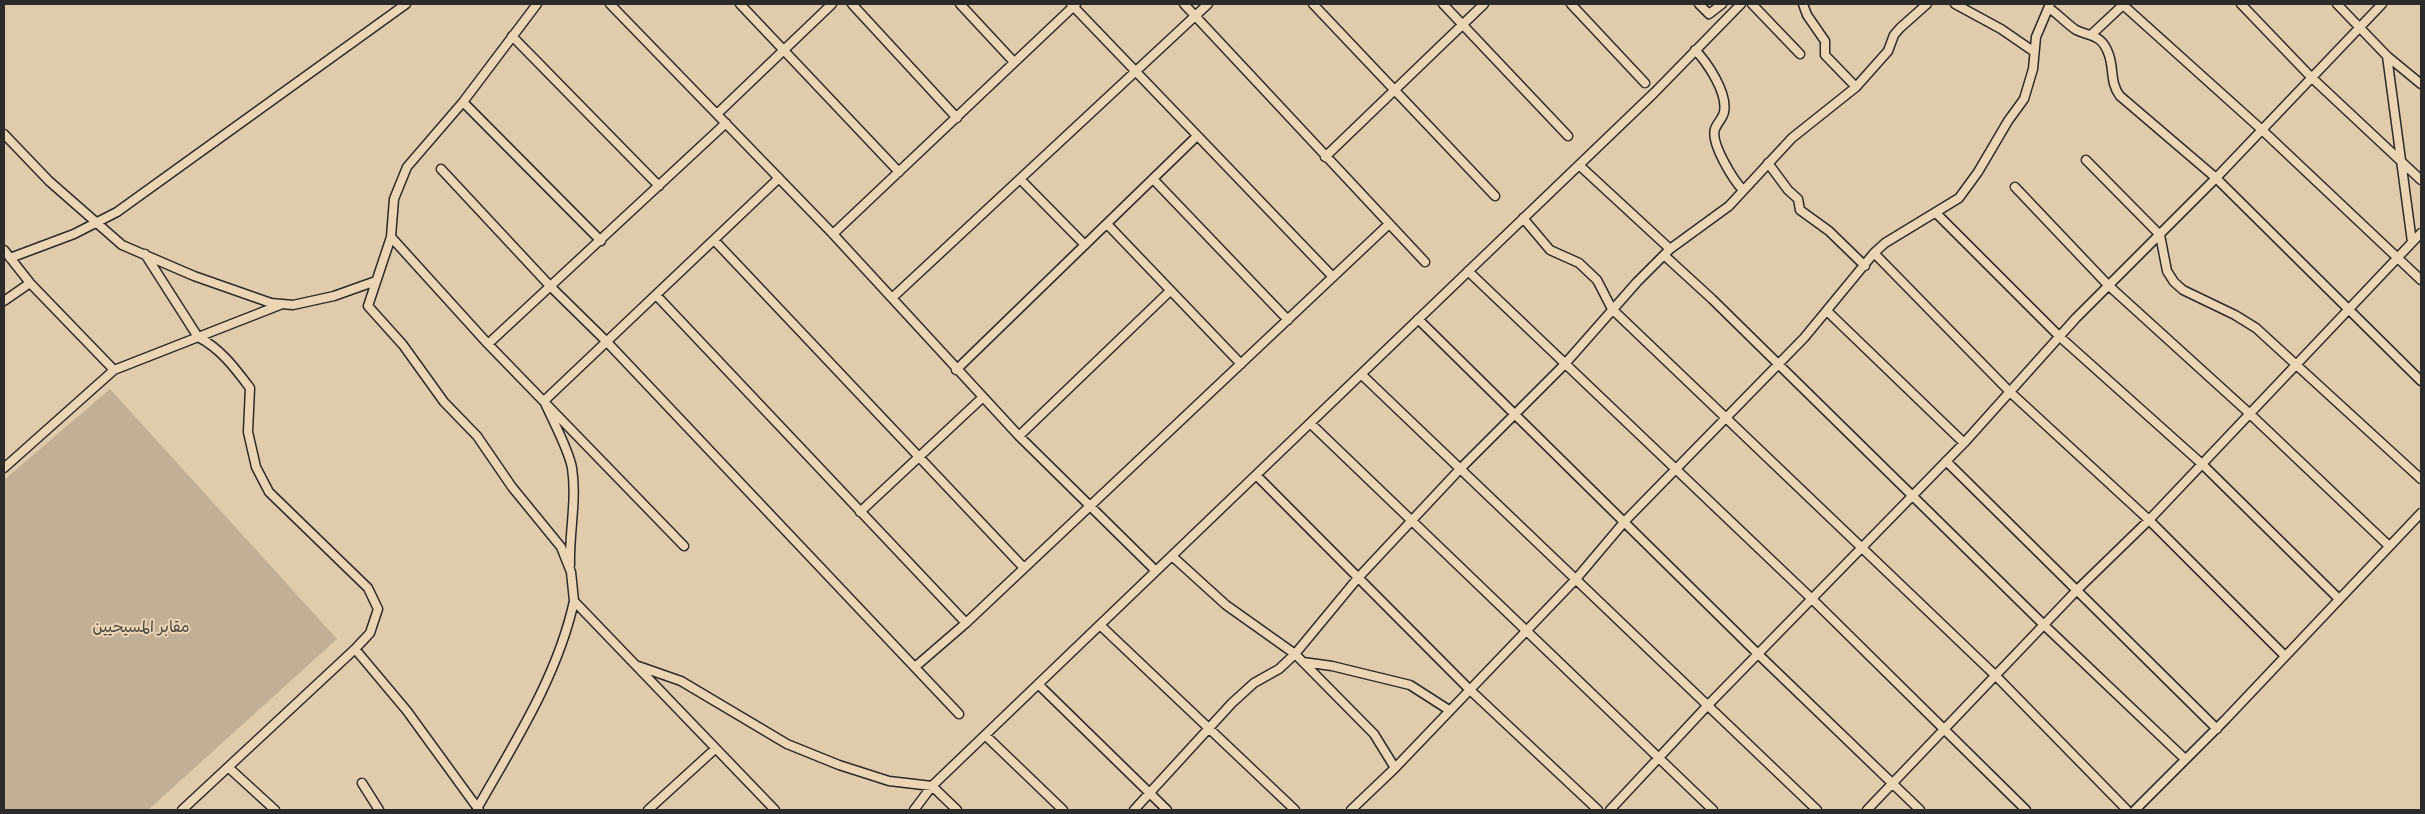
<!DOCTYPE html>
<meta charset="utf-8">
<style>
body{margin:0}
#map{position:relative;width:2425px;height:814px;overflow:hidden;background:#e0cbac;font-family:Dekko,sans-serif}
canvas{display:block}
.frame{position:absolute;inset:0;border:5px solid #2b2b2b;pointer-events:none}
</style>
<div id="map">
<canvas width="2425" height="814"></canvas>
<div class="frame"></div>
</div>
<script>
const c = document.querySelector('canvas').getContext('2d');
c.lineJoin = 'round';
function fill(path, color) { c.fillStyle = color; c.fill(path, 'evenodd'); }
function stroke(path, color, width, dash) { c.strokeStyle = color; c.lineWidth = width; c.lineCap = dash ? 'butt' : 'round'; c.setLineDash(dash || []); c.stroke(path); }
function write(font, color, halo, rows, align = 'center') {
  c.font = font + ' Dekko,"Playpen Sans Arabic",sans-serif'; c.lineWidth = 4; c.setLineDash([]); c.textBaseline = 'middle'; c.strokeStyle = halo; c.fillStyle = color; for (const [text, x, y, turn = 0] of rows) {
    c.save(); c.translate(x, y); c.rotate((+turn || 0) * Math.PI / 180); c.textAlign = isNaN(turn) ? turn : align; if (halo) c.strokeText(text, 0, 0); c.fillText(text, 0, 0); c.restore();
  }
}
fill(new Path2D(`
 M 110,389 L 337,639 L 148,810 L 4,810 L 4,480 Z`), '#c1b096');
const minor = new Path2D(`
 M 537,4 L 463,102 L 407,167 L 394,199 L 391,237 L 368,306 L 403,345 L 444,402 L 477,436 L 512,487 L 561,547 L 571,572 L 574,601 L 775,810
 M 610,4 L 833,234 L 1019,436 L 1156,571
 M 740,4 L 899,172
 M 852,4 L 957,118
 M 960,4 L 1013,61
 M 1071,4 L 1333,277
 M 1184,4 L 1425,262
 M 1313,4 L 1495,196
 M 1443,4 L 1568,136
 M 1571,4 L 1645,83
 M 1699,4 L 1709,14 L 1722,4
 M 1752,4 L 1800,54
 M 1803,4 L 1807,15 L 1825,41 L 1825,55 L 1856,87
 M 1955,4 L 2001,29 L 2033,51
 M 2122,4 L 2261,129 L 2421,280
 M 2241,4 L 2311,77 L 2421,180
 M 2337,4 L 2387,56 L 2421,84
 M 2049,8 C 2058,14 2067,24 2076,30 C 2091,37 2102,34 2109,55 C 2114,70 2110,83 2120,96 L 2216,178 L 2421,381
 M 2092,34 L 2124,4
 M 512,36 L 659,186
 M 1695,50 C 1707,62 1728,93 1724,112 C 1723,118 1717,123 1715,129 C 1710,143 1734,181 1743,190
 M 2387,56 L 2412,242
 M 463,102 L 601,241
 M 718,113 L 832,4
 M 4,134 L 49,181 L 122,245 L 194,276 L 271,303 L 293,305 L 334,296 L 376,281
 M 1325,157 L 1484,4
 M 2086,160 L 2160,235 L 2167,271 L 2174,282 L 2183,290 L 2235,315 L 2256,328 L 2421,479
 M 1768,163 L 1788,190 L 1798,199 L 1800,210 L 1829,231 L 1865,266
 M 1579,165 L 1670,249
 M 441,169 L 551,287 L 606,341 L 959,714
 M 1020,179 L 1085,245
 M 1153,179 L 1288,320
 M 2015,187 L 2108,285 L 2249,413 L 2389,546
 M 1937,214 L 2060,337 L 2202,464 L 2339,599
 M 1523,218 L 1550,250 L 1579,263 L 1597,280 L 1612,309 L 1996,676 L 2127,810
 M 1107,224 L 1241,364
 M 833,234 L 1076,4
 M 391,237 L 488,344 L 684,546
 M 714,240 L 1024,568
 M 4,250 L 30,283 L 114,370
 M 1874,253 L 2010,392 L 2149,520 L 2285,656
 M 145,254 L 198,337 C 220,348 235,368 250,388 L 248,432 L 256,467 L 269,492 L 368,588 L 378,609 L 370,633 L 355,649 L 407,711 L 479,810
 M 1665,256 L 1712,299 L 2044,625 L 2185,759
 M 10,258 L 74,234 L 117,212 L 406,4
 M 1468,271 L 1812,599 L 2026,810
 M 656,295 L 966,623
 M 892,298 L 1208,4
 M 4,301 L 30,283
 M 1827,311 L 1964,443
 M 1418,319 L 1758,654 L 1920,810
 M 488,344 L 726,123
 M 956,370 L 1197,136
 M 1361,374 L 1817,810
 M 1310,423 L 1713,810
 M 1019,436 L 1170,291
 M 1946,461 L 2217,729
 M 4,468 L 114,370 L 280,305
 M 1256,475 L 1469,689 L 1598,810
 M 860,512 L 982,398
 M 1172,556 L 1226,605 L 1295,654 L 1374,734 L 1395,768
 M 570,565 C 569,533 577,500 572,468 C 569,450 552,419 544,401 L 779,178
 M 1100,625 L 1295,810
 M 1303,662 L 1332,666 L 1410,685 L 1449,710
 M 638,666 L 681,681 L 787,744 L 839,765 L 889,781 L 932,786 L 957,810
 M 915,667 L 966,623 L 1389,224
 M 1038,684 L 1167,810
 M 985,735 L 1063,810
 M 228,767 L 275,810
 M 362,783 L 379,810
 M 478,807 C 515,742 558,675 574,601
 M 182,810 L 355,649
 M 648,810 L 715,749
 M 914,810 L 932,786 L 1654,93 L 1741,4
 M 1134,810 L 1232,703 L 1254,683 L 1279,669 L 1295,654 L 1357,579 L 1460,469 L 1564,365 L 1637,282 L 1670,249 L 1729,206 L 1792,138 L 1856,87 L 1888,51 L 1894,35 L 1900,28 L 1927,4
 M 1351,810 L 1395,768 L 1576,579 L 1625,521 L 1804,338 L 1874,253 L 1885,243 L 1959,198 L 1978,172 L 2008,121 L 2024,99 L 2033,69 L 2036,37 L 2050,4
 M 1610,810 L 1708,705 L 1964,443 L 2076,318 L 2216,178 L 2382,4
 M 1867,810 L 2078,589 L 2149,520 L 2421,233
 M 2135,810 L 2225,720 L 2421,513`);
stroke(minor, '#2b2b2b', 11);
stroke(minor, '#ebd5b4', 8);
write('16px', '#494640', '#ebd5b4', [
 ["مقابر المسيحيين",141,630]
]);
</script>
